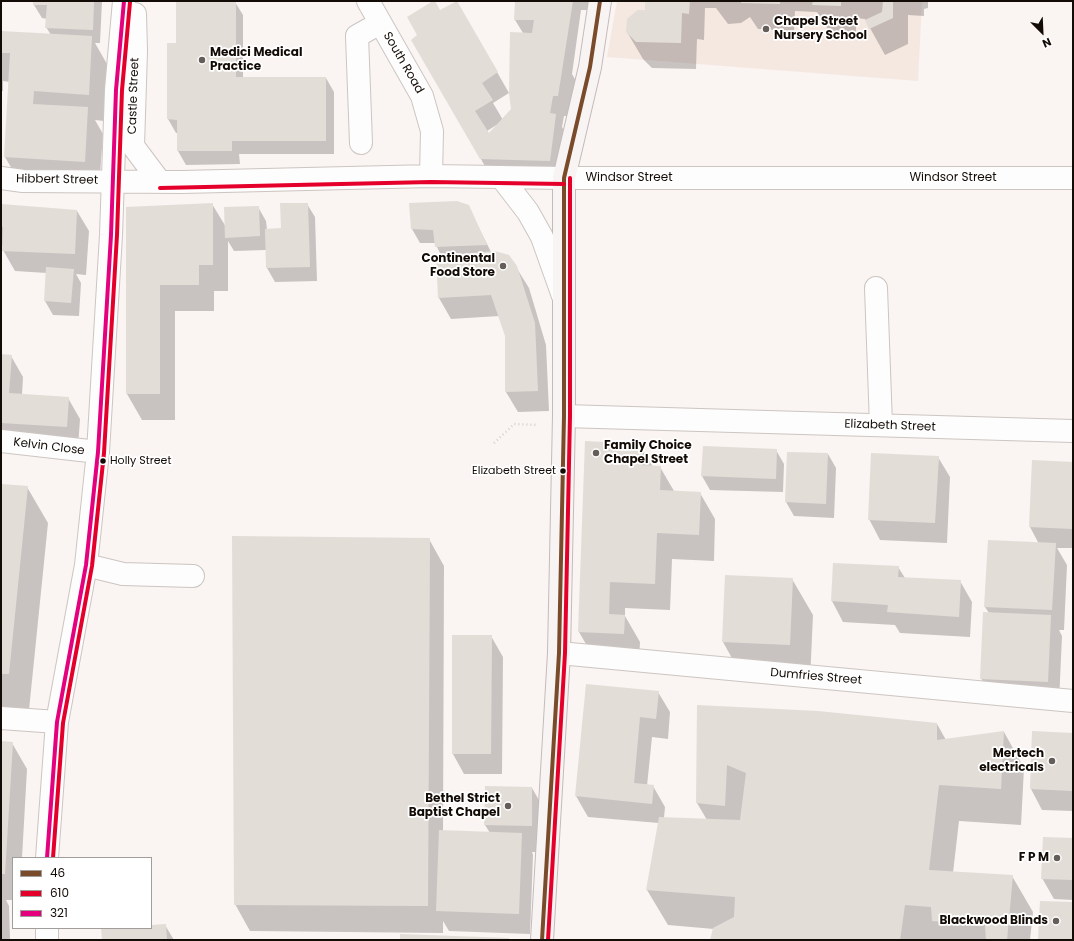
<!DOCTYPE html>
<style>
body{margin:0}
#map{position:relative;width:1074px;height:941px;overflow:hidden;background:#faf4f2;font-family:Poppins,sans-serif}
canvas{display:block}
.frame{position:absolute;inset:0;border:2px solid #130b06;pointer-events:none}
.legend{position:absolute;left:12px;top:857px;width:140px;height:72px;box-sizing:border-box;background:#fff;border:1px solid #a19d9b;margin:0;padding:5px 7px;list-style:none;font-size:12px;color:#130b06}
.legend li{display:flex;align-items:center;gap:8px;height:20px}
.legend b{width:20px;border:1px solid #a19d9b}
.north{position:absolute;left:1022px;top:12px;width:40px;height:40px;-webkit-text-stroke:3px #fff;paint-order:stroke;rotate:156deg;font-size:11px;font-weight:700;line-height:16px;text-align:center;color:#130b06}
.north::after{content:'';display:block;margin:auto;width:14px;height:18px;background:#130b06;clip-path:polygon(50% 0,100% 100%,50% 72%,0 100%)}
</style>
<div id="map">
<canvas width="1074" height="941"></canvas>
<div class="frame"></div>
<ul class="legend">
<li><b style="height:5px;background:#7a4b2a"></b>46</li>
<li><b style="height:5px;background:#e4002b"></b>610</li>
<li><b style="height:5px;background:#e5007d"></b>321</li>
</ul>
<div class="north">N</div>
</div>
<script>
const c = document.querySelector('canvas').getContext('2d');
c.lineJoin = 'round';
function fill(path, color) { c.fillStyle = color; c.fill(path, 'evenodd'); }
function stroke(path, color, width, dash) { c.strokeStyle = color; c.lineWidth = width; c.lineCap = dash ? 'butt' : 'round'; c.setLineDash(dash || []); c.stroke(path); }
function write(font, color, halo, rows, align = 'center') {
  c.font = font + ' Poppins,sans-serif'; c.lineWidth = 3.5; c.setLineDash([]); c.textBaseline = 'middle'; c.strokeStyle = halo; c.fillStyle = color; for (const [text, x, y, turn = 0] of rows) {
    c.save(); c.translate(x, y); c.rotate((+turn || 0) * Math.PI / 180); c.textAlign = isNaN(turn) ? turn : align; if (halo) c.strokeText(text, 0, 0); c.fillText(text, 0, 0); c.restore();
  }
}
fill(new Path2D(`
 M 617,1 L 922,1 L 918,81 L 607,57 Z`), '#f5e8e1');
fill(new Path2D(`
 M 34,1 L 102,1 L 100,43 L 95,43 L 107,64 L 104,121 L 95,120 L 103,134 L 99,188 L 20,183 L 5,157 L 10,82 L 3,81 L 3,91 L 1,91 L 1,32 L 51,35 L 46,27 L 47,19 L 42,18 L 34,5 Z
 M 516,1 L 598,1 L 597,10 L 581,10 L 572,74 L 576,81 L 569,116 L 564,116 L 562,127 L 567,135 L 561,181 L 493,180 L 412,40 L 419,36 L 440,11 L 457,2 L 509,93 L 493,103 L 503,120 L 512,110 L 523,33 L 515,20 ZM 498,124 L 489,135 L 487,131 Z
 M 646,1 L 928,1 L 928,8 L 924,9 L 924,16 L 908,15 L 908,44 L 885,55 L 865,19 L 856,18 L 856,32 L 829,31 L 817,12 L 795,11 L 794,31 L 758,29 L 750,17 L 741,23 L 728,24 L 716,8 L 705,8 L 704,40 L 697,39 L 696,69 L 652,68 L 643,59 L 627,32 L 646,11 Z
 M 235,2 L 243,15 L 243,78 L 326,78 L 334,92 L 334,154 L 239,154 L 240,164 L 186,165 L 178,151 L 178,133 L 176,133 L 168,119 L 168,44 L 177,44 Z
 M 212,204 L 226,227 L 258,207 L 266,221 L 267,230 L 282,229 L 307,204 L 315,217 L 317,281 L 275,282 L 267,268 L 266,250 L 234,251 L 228,241 L 228,291 L 214,291 L 214,311 L 175,311 L 175,420 L 142,420 L 127,394 L 127,208 Z
 M 410,204 L 468,206 L 491,252 L 516,267 L 529,288 L 546,345 L 549,411 L 518,412 L 506,392 L 506,336 L 499,316 L 451,319 L 439,298 L 437,257 L 442,257 L 435,243 L 420,243 L 412,229 Z
 M 1,205 L 77,211 L 89,231 L 86,275 L 76,274 L 81,283 L 79,316 L 53,315 L 45,301 L 47,273 L 15,271 L 3,250 L 3,246 L 1,246 Z
 M 1,355 L 11,356 L 23,377 L 22,395 L 68,398 L 80,419 L 78,447 L 1,442 Z
 M 640,445 L 653,467 L 660,467 L 674,491 L 700,493 L 715,519 L 714,561 L 672,559 L 670,610 L 625,608 L 625,616 L 640,642 L 639,660 L 594,658 L 579,632 Z
 M 776,450 L 784,464 L 783,492 L 710,490 L 702,476 Z
 M 828,454 L 836,468 L 834,518 L 794,516 L 786,502 Z
 M 938,457 L 950,477 L 947,543 L 880,540 L 869,519 Z
 M 1073,463 L 1073,548 L 1057,548 L 1067,565 L 1064,630 L 1059,630 L 1062,636 L 1059,702 L 992,699 L 981,678 L 989,613 L 985,607 L 1039,544 L 1030,527 Z
 M 1,485 L 27,487 L 48,523 L 29,710 L 1,707 Z
 M 429,539 L 444,566 L 443,832 L 490,833 L 485,825 L 532,788 L 547,814 L 546,852 L 532,852 L 533,855 L 530,934 L 449,931 L 443,921 L 443,933 L 250,931 L 235,904 Z
 M 834,564 L 898,567 L 905,578 L 960,581 L 972,602 L 970,637 L 900,633 L 895,625 L 843,622 L 832,601 Z
 M 792,579 L 813,615 L 810,681 L 743,678 L 723,642 Z
 M 491,636 L 503,657 L 502,774 L 464,774 L 453,754 Z
 M 587,685 L 658,692 L 670,712 L 668,739 L 652,737 L 647,786 L 653,786 L 665,807 L 664,818 L 707,820 L 697,803 L 698,706 L 937,724 L 946,740 L 1004,732 L 1024,768 L 1021,825 L 959,821 L 953,873 L 1012,876 L 1033,912 L 1030,940 L 711,940 L 714,929 L 668,925 L 647,890 L 659,823 L 588,817 L 576,796 Z
 M 1033,732 L 1073,734 L 1073,811 L 1042,810 L 1031,789 Z
 M 1,742 L 12,743 L 27,769 L 22,858 L 13,858 L 13,900 L 6,900 L 9,906 L 10,940 L 1,940 Z
 M 1073,839 L 1073,900 L 1054,899 L 1042,878 Z
 M 165,925 L 174,940 L 103,940 L 112,928 L 151,928 L 151,926 Z`), '#0003');
fill(new Path2D(`
 M 33,1 L 94,1 L 93,30 L 45,28 L 47,5 L 33,5 Z
 M 176,1 L 236,1 L 236,77 L 326,77 L 326,141 L 232,141 L 232,151 L 177,151 L 177,120 L 167,119 L 167,43 L 176,43 Z
 M 433,1 L 435,1 L 440,10 L 457,1 L 498,72 L 482,83 L 493,100 L 475,111 L 489,133 L 511,109 L 509,93 L 510,32 L 532,33 L 534,20 L 514,20 L 515,1 L 573,1 L 558,96 L 553,96 L 550,113 L 556,114 L 550,161 L 480,159 L 411,40 L 417,35 L 407,17 Z
 M 645,1 L 690,1 L 689,14 L 682,13 L 681,43 L 636,42 L 626,32 L 627,19 L 638,10 L 645,10 Z
 M 741,1 L 780,1 L 780,4 L 741,3 Z
 M 813,1 L 841,1 L 841,6 L 812,5 Z
 M 883,1 L 893,1 L 893,18 L 869,29 L 865,20 L 882,12 Z
 M 1,31 L 92,36 L 89,95 L 34,91 L 33,104 L 88,107 L 85,162 L 4,157 L 10,53 L 1,53 Z
 M 457,201 L 469,205 L 487,245 L 435,247 L 433,230 L 411,229 L 409,203 Z
 M 213,203 L 213,265 L 199,265 L 199,285 L 160,285 L 160,394 L 126,394 L 126,207 Z
 M 280,203 L 308,203 L 310,267 L 266,268 L 265,229 L 281,228 Z
 M 1,204 L 77,210 L 75,254 L 2,251 L 3,227 L 1,227 Z
 M 259,206 L 260,236 L 225,238 L 224,207 Z
 M 495,251 L 509,255 L 517,266 L 535,323 L 538,391 L 505,392 L 505,336 L 491,295 L 438,298 L 436,256 Z
 M 46,267 L 74,269 L 71,303 L 44,301 Z
 M 1,354 L 12,355 L 9,393 L 69,397 L 67,427 L 1,423 Z
 M 585,441 L 640,444 L 640,465 L 661,466 L 660,490 L 701,492 L 699,535 L 657,533 L 655,584 L 610,582 L 609,614 L 625,615 L 624,634 L 578,632 Z
 M 703,446 L 777,449 L 776,479 L 701,476 Z
 M 787,452 L 828,453 L 826,504 L 785,502 Z
 M 871,453 L 939,456 L 935,523 L 868,520 Z
 M 1032,460 L 1073,462 L 1073,529 L 1029,527 Z
 M 1,484 L 28,486 L 9,674 L 1,674 Z
 M 232,536 L 430,538 L 428,906 L 234,905 Z
 M 988,540 L 1056,543 L 1052,610 L 984,607 Z
 M 833,563 L 899,566 L 898,577 L 961,580 L 959,617 L 887,612 L 888,605 L 831,601 Z
 M 725,575 L 793,578 L 790,645 L 722,642 Z
 M 983,612 L 1051,615 L 1048,682 L 980,679 Z
 M 452,635 L 492,635 L 491,754 L 452,754 Z
 M 586,684 L 659,691 L 656,719 L 640,717 L 634,783 L 654,785 L 652,804 L 575,796 Z
 M 697,705 L 818,711 L 937,723 L 937,740 L 1004,731 L 1001,789 L 939,785 L 929,870 L 1013,875 L 1007,940 L 986,940 L 985,925 L 932,921 L 931,907 L 905,905 L 900,940 L 710,940 L 713,928 L 734,917 L 735,897 L 646,890 L 659,817 L 740,820 L 746,773 L 727,765 L 725,806 L 696,803 Z
 M 1032,731 L 1073,733 L 1073,791 L 1030,789 Z
 M 1,741 L 13,742 L 5,874 L 1,874 Z
 M 485,786 L 532,787 L 532,826 L 484,825 Z
 M 439,830 L 522,833 L 519,914 L 436,911 Z
 M 1043,837 L 1073,838 L 1073,880 L 1041,879 Z
 M 1040,901 L 1073,902 L 1073,940 L 1038,940 Z
 M 166,924 L 167,940 L 102,940 L 101,928 L 151,928 L 151,925 Z
 M 400,934 L 509,938 L 509,940 L 400,940 Z`), '#e3ddd7');
const minor = new Path2D(`
 M 368,1 L 422,96 L 432,131 L 431,176
 M 135,14 L 136,51 L 133,146 L 160,182
 M 361,143 L 357,36 L 380,23
 M 501,177 L 528,212 L 542,237 L 563,296
 M 1,178 L 23,181 L 182,182 L 431,176 L 564,178 L 1073,178
 M 876,288 L 881,425
 M 564,416 L 1073,431
 M 1,441 L 98,452
 M 86,565 L 123,574 L 193,576
 M 559,653 L 1073,701
 M 1,718 L 57,722
 M 47,858 L 57,722 L 86,565 L 98,452 L 111,235 L 116,90 L 124,1
 M 47,940 L 47,928`);
const major = new Path2D(`
 M 542,940 L 559,653 L 564,416 L 564,178 L 590,67 L 600,1`);
stroke(minor, '#ccc5c1', 24);
stroke(major, '#c4bbb9', 24);
stroke(new Path2D(`
 M 494,443 L 514,424 L 538,425`), '#d3d1d0', 2.5, [1, 3]);
stroke(minor, '#fefdfd', 22);
stroke(major, '#f8f4f4', 22);
stroke(new Path2D(`
 M 542,940 L 559,653 L 564,416 L 564,178 L 590,67 L 600,1`), '#7a4b2a', 4);
stroke(new Path2D(`
 M 160,188 L 431,182 L 564,184
 M 53,858 L 63,723 L 92,566 L 104,453 L 117,235 L 122,90 L 130,2
 M 548,940 L 565,653 L 570,416 L 570,178`), '#e4002b', 4);
stroke(new Path2D(`
 M 47,858 L 57,722 L 86,565 L 98,452 L 111,235 L 116,90 L 124,1`), '#e5007d', 4);
for (const [x, y, r, color] of [
 [766,29,4,"#645d59"],
 [202,60,4,"#645d59"],
 [503,266,4,"#645d59"],
 [596,453,4,"#645d59"],
 [103,461,3.5,"#130b06"],
 [563,471,3.5,"#130b06"],
 [1052,761,4,"#645d59"],
 [508,806,4,"#645d59"],
 [1057,858,4,"#645d59"],
 [1056,921,4,"#645d59"]
]) { const dot = new Path2D(); dot.arc(x, y, r, 0, 2 * Math.PI); c.fillStyle = color; c.fill(dot); stroke(dot, '#fff', 1.5); }
write('11px', '#130b06', '#fff', [
 ["Holly Street",110,461],
 ["Elizabeth Street",556,471,"right"]
], 'left');
write('bold 12px', '#130b06', '#fff', [
 ["Chapel Street",774,22,"left"],
 ["Nursery School",774,36,"left"],
 ["Medici Medical",210,53,"left"],
 ["Practice",210,67,"left"],
 ["Continental",495,259],
 ["Food Store",495,273],
 ["Family Choice",604,446,"left"],
 ["Chapel Street",604,460,"left"],
 ["Mertech",1044,754],
 ["electricals",1044,768],
 ["Bethel Strict",500,799],
 ["Baptist Chapel",500,813],
 ["F P M",1049,858],
 ["Blackwood Blinds",1048,921]
], 'right');
write('12px', '#130b06', '#fff', [
 ["South Road",403,63,60],
 ["Castle Street",134,96,-88],
 ["Windsor Street",629,178],
 ["Windsor Street",953,178],
 ["Hibbert Street",57,180,1],
 ["Elizabeth Street",890,426,2],
 ["Kelvin Close",49,447,7],
 ["Dumfries Street",816,677,5]
]);
</script>
